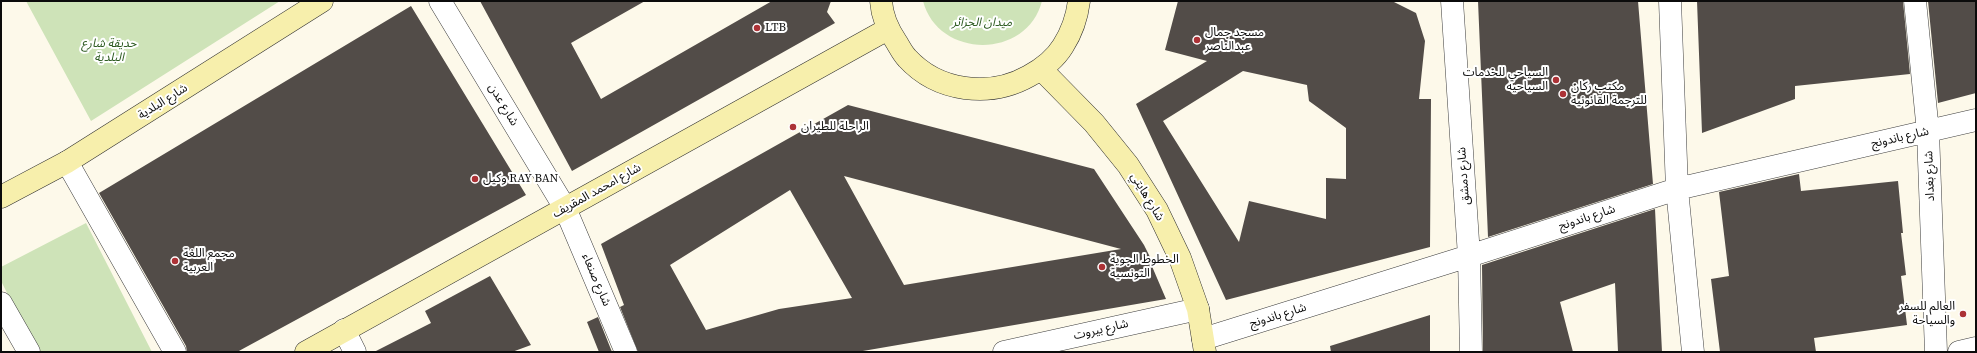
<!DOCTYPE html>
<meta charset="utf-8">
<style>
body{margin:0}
#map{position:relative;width:1977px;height:353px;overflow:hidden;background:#fdf9ea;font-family:"Source Serif 4",serif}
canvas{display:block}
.frame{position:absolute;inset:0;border:2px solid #0b0b0b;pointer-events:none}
</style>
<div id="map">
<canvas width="1977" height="353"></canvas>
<div class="frame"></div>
</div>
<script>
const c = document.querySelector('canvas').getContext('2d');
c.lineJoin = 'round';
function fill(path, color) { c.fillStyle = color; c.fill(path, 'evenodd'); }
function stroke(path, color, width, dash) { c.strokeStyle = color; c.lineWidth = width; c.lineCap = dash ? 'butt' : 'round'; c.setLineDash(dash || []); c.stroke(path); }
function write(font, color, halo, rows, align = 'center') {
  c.font = font + ' "Source Serif 4","Noto Sans Arabic",serif'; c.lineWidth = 4; c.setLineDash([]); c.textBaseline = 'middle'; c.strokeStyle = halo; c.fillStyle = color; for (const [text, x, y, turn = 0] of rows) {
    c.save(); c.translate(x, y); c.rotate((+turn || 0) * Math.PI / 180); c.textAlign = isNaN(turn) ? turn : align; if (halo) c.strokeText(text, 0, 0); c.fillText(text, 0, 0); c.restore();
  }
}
fill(new Path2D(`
 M 26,1 L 280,1 L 91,121 Z
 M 923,1 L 1042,1 C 1027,60 938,59 923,1 Z
 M 86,223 L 152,352 L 37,352 L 1,281 L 1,267 Z`), '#cee3b8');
fill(new Path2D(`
 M 480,1 L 645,1 L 571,43 L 601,99 L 772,1 L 831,1 L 827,12 L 835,23 L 572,171 Z
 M 1178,1 L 1392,1 L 1416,13 L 1425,41 L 1419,99 L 1431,99 L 1430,247 L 1226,300 L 1136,104 L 1207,61 L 1165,50 ZM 1243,71 L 1307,85 L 1309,101 L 1346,128 L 1346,179 L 1326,178 L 1326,219 L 1249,201 L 1239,242 L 1163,121 Z
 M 1478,1 L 1638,1 L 1653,184 L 1488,237 Z
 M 1697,1 L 1903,1 L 1910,74 L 1795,86 L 1795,99 L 1702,133 Z
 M 1928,1 L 1976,1 L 1976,93 L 1938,103 Z
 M 411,6 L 526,195 L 237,352 L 187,352 L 186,346 L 99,193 Z
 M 848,105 L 1094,169 L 1144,245 L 1150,257 L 1148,257 L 1166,299 L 857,352 L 638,352 L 620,307 L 624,305 L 601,244 ZM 844,176 L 1121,249 L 904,285 ZM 790,190 L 852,298 L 779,309 L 706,330 L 670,265 Z
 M 1799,174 L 1801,191 L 1898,181 L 1903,233 L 1901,233 L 1906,275 L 1901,276 L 1907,325 L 1814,338 L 1816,352 L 1720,352 L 1711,279 L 1729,276 L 1719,192 Z
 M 1655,209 L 1662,352 L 1618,352 L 1615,283 L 1560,302 L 1573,352 L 1483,352 L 1482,265 Z
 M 490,276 L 531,345 L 512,352 L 374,352 L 431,323 L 425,311 Z
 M 1430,315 L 1430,352 L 1331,352 L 1330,346 Z
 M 598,317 L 612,352 L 599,352 L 587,322 Z`), '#524c48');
const street = new Path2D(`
 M 440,1 L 565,208 L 626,352
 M 1452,1 L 1469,256 L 1471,352
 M 1670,1 L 1677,189 L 1693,352
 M 1915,1 L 1928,132 L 1936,352
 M 67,162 L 175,352
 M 1,303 L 29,352
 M 344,330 L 355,352
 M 1203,339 L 1469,256 L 1677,189 L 1976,120
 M 1004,352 L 1198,309
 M 1959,352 L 1976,348`);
const secondary = new Path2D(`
 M 881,1 C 882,17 888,30 897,43 C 900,48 903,54 907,58 C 938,92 990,98 1029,76 C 1042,69 1055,59 1063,46 C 1072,32 1077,17 1079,1
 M 1041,69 L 1094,123 L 1128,165 L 1157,210 L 1180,258 L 1198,309 L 1205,352
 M 1,197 L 67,162 L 322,1
 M 306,352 L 888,29`);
stroke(street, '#3e3e3e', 23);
stroke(secondary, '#2d2d2d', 23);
stroke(street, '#fff', 22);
stroke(secondary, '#f7efac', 22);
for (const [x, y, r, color] of [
 [757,28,4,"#ac3236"],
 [1197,40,4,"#ac3236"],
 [1556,80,4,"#ac3236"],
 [1563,94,4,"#ac3236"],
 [793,127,4,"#ac3236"],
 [475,179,4,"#ac3236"],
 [175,261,4,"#ac3236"],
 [1102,267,4,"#ac3236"],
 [1963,314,4,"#ac3236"]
]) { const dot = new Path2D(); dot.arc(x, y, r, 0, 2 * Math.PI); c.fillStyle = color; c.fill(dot); stroke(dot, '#fff', 1.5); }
write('italic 12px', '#2e5b22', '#fff', [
 ["ميدان الجزائر",982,23],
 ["حديقة شارع",109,44],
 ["البلدية",109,58]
]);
write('12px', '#0b0b0b', '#fff', [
 ["LTB",765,28],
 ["مسجد جمال",1205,33],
 ["عبدالناصر",1205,47],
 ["السياحي للخدمات",1548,73,"right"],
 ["السياحيه",1548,87,"right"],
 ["مكتب ركان",1571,87],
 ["للترجمة القانونية",1571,101],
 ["الراحلة للطيران",801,127],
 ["وكيل RAY BAN",483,179],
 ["مجمع اللغة",183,254],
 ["العربية",183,268],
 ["الخطوط الجوية",1110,260],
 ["التونسية",1110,274],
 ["العالم للسفر",1955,307,"right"],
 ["والسياحة",1955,321,"right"]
], 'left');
write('12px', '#0b0b0b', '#fff', [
 ["شارع البلدية",163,102,-32],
 ["شارع عدن",503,105,59],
 ["شارع باندونج",1900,138,-13],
 ["شارع دمشق",1464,176,-94],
 ["شارع بغداد",1930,176,-92],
 ["شارع امحمد المقريف",597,191,-29],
 ["شارع هايتي",1147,197,59],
 ["شارع باندونج",1587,218,-18],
 ["شارع صنعاء",596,280,67],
 ["شارع باندونج",1278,316,-17],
 ["شارع بيروت",1101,330,-13]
]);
</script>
